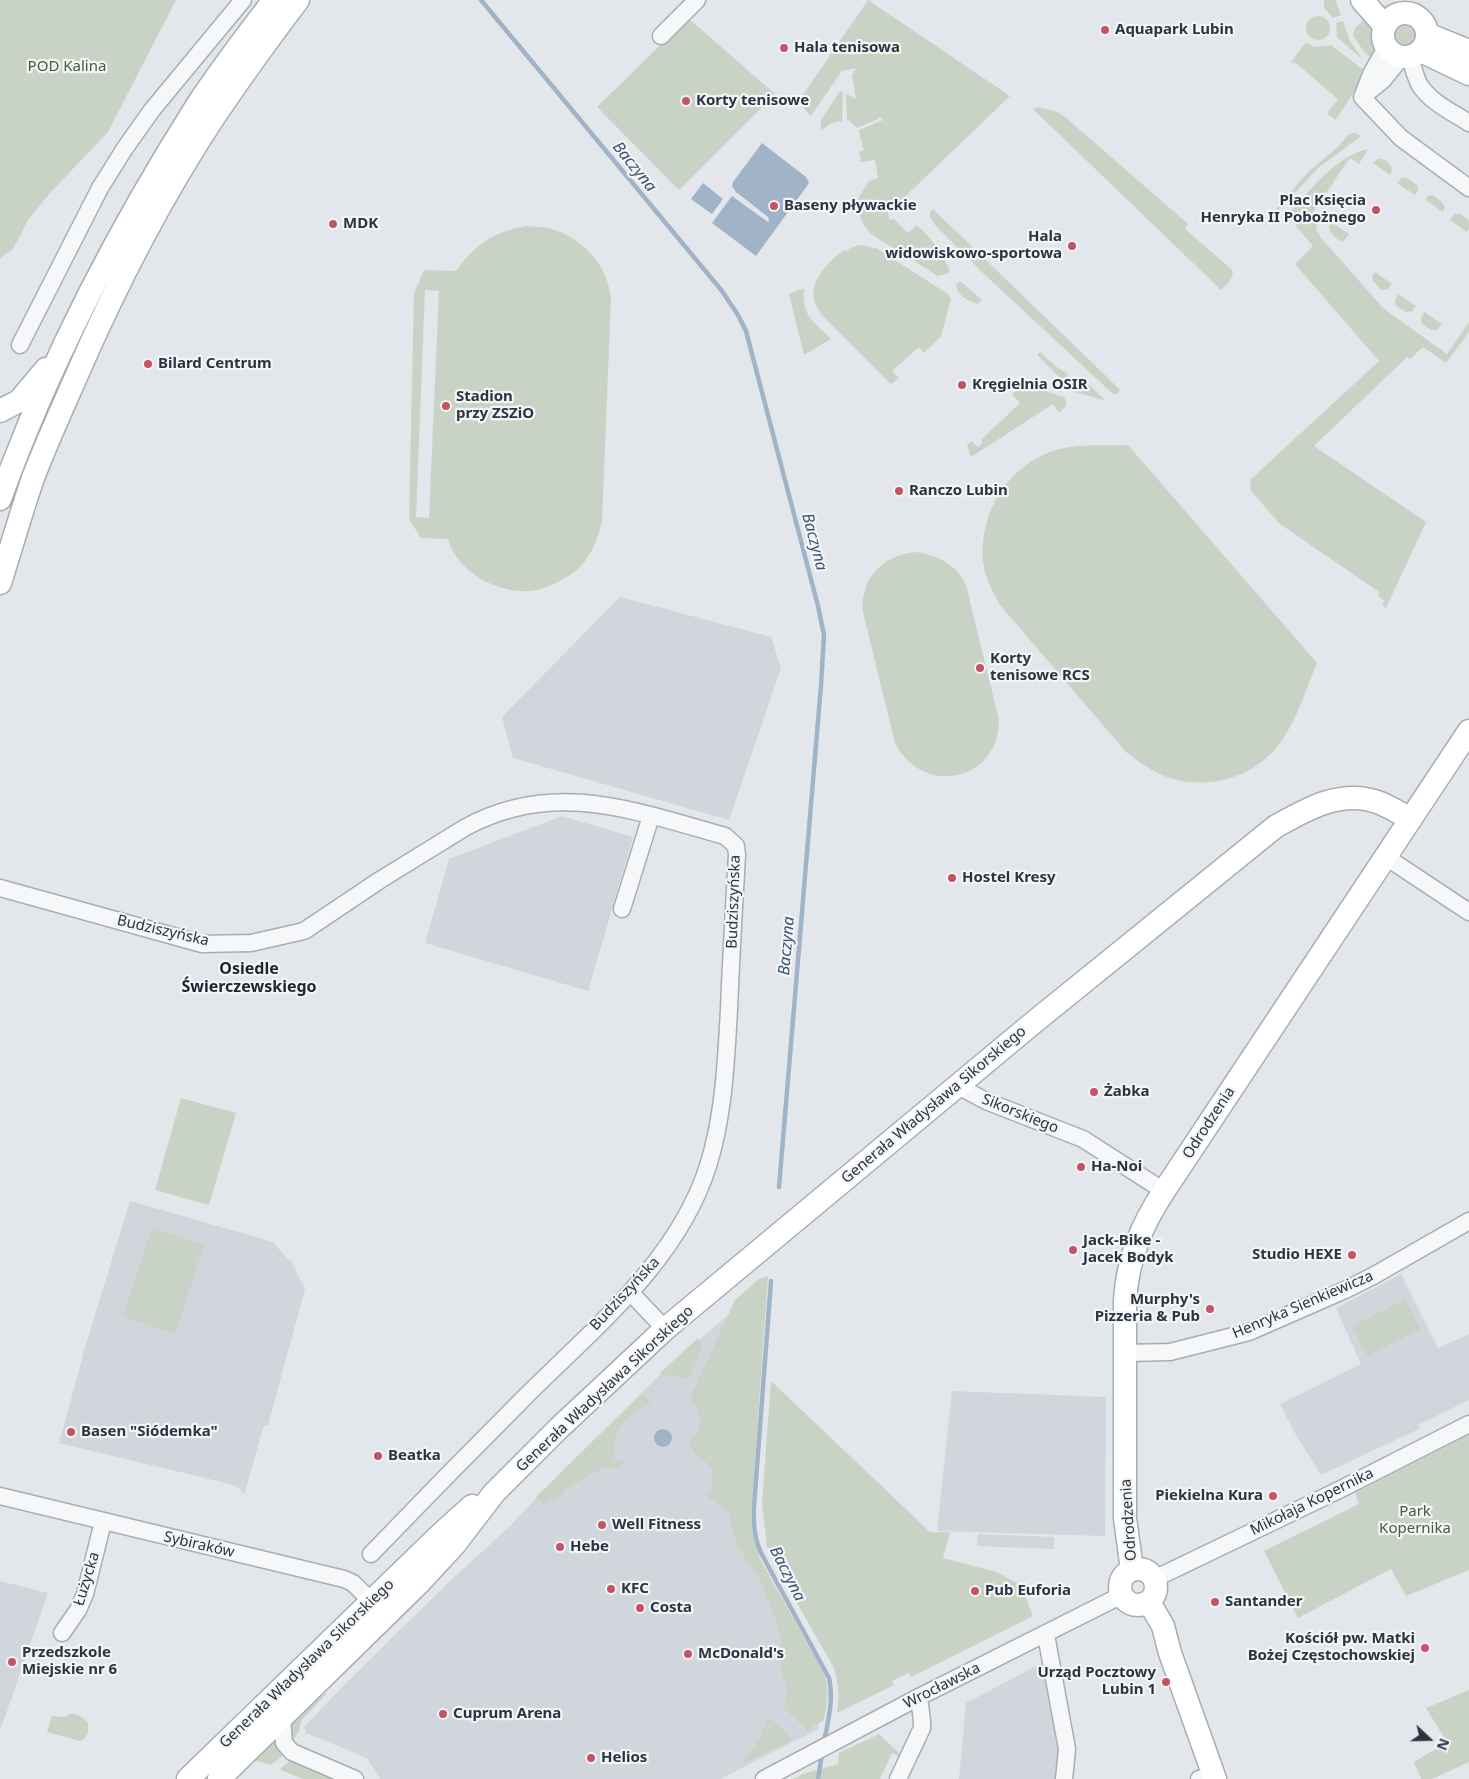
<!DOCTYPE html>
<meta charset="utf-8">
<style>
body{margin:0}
#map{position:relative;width:1469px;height:1779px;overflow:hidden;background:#e3e6ea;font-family:"Noto Sans",sans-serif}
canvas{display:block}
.north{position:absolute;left:1404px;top:1714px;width:50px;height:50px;-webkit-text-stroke:4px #f3f5f7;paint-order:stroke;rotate:111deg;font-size:14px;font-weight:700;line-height:20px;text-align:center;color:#2c3441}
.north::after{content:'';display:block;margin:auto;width:18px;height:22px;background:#2c3441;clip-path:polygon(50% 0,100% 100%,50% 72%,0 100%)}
</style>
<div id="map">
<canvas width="1469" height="1779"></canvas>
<div class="north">N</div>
</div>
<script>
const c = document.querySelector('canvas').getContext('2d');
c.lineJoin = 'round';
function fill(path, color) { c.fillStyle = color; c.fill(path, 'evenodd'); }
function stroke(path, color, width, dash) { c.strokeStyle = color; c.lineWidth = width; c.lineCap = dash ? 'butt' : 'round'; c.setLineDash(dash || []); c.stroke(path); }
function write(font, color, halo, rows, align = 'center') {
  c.font = font + ' "Noto Sans",sans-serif'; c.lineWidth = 4.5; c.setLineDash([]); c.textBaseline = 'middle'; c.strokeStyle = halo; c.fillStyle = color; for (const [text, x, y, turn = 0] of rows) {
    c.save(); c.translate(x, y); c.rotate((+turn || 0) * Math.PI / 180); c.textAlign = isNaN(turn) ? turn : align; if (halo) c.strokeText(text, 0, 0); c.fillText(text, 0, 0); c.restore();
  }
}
fill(new Path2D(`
 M 620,597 L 771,637 L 781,668 L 729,820 L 513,758 L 502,717 Z
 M 562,816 L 633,837 L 588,991 L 425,943 L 449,859 Z
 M 130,1201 L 273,1242 L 288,1260 L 291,1261 L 305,1289 L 268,1425 L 264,1425 L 244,1495 L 240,1489 L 230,1484 L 59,1443 L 87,1341 Z
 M 1401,1274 L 1438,1348 L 1469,1334 L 1469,1400 L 1418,1425 L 1419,1429 L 1321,1475 L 1296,1435 L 1280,1404 L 1361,1364 L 1336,1308 Z
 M 752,1294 L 741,1525 L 821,1704 L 818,1729 L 720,1779 L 380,1779 L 367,1758 L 306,1733 L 304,1727 L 347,1682 L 449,1582 L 508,1528 L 567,1466 L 665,1370 Z
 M 952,1391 L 1106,1397 L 1105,1536 L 937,1531 Z
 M 978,1534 L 1054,1537 L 1054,1549 L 977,1546 Z
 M 0,1581 L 48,1593 L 0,1731 Z
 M 1042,1663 L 1058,1752 L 1055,1779 L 959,1779 L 966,1703 Z`), '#d1d5dc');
fill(new Path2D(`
 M 0,0 L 176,0 L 108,132 L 50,193 L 28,220 L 13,249 L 0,258 Z
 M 868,0 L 1010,96 L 888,213 L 890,221 L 893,218 L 908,233 L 917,225 C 932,238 941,253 950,270 L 948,273 L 938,276 L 874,236 C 862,227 860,216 856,202 L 869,181 L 878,178 L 875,160 L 861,162 L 859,152 L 864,150 L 859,132 L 859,130 L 883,120 L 879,117 L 878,119 L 857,128 L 847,119 L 846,96 L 847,94 L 856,99 L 852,76 L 856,68 L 842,71 L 811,116 L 798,102 Z
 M 1324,0 L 1335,0 L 1341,15 L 1333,18 L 1324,8 Z
 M 1370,14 C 1377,32 1380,42 1374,61 L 1364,52 L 1353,35 L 1355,28 Z
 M1306 28a12 12 0 1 1 24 0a12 12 0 1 1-24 0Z
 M 688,18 L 775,94 L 679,190 L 597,107 Z
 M 1343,21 L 1350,41 L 1362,59 L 1337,37 L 1336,23 Z
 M1395 36a10 10 0 1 1 20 0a10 10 0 1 1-20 0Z
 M 1306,42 L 1314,47 L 1331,45 L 1366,72 L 1345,106 L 1335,120 L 1327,113 L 1338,99 L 1297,64 L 1291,62 Z
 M 840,91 L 843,92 L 842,122 C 833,121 828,125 821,131 L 821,120 Z
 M 1037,107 L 1055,111 L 1064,116 L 1188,224 L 1185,229 L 1231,269 L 1233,274 L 1229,282 L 1221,290 L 1033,109 Z
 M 1355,133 L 1361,136 L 1318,168 L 1264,226 L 1266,221 L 1308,172 L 1338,147 L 1349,134 Z
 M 1368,149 L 1359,164 L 1350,158 L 1308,219 L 1317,225 L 1316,229 L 1321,238 L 1384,309 L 1447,354 L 1469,322 L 1469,332 L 1446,363 L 1423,347 L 1410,359 L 1407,357 L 1314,446 L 1426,522 L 1386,608 L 1382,605 L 1385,601 L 1378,596 L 1379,592 L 1280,524 L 1251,491 L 1250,480 L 1379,361 L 1295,264 L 1313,246 L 1287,215 C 1310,191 1334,157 1368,149 Z
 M 1378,159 C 1385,158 1391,163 1392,171 L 1390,175 L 1373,163 Z
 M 1402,178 L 1407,178 L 1417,185 L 1418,190 L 1415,195 L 1397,183 Z
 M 1428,196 L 1433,195 L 1443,203 L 1445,208 L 1442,212 L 1425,199 Z
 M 933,209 L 1106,376 L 1120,390 L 1117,394 L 1113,394 L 984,274 L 935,225 L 930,217 L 930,212 Z
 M 1454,214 L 1460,214 L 1469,220 L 1469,229 L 1467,232 L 1450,220 Z
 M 1331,222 L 1349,234 L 1344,241 L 1338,240 C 1332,234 1326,230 1331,222 Z
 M 525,226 C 535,227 546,226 555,230 C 586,241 607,266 611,298 L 602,521 C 598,538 592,555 579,568 C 568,578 545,590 530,591 C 502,593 469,578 454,553 C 451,549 450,544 448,539 L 421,538 L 409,519 L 414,293 L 424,270 L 456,271 C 477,243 491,234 525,226 ZM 425,290 L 439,291 L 429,518 L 416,517 Z
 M 860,245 L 876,248 L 948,294 L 951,299 L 941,336 L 924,353 L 919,347 L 892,371 L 899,378 L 891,384 L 821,314 C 819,310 815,305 814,300 C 809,281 831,259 844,250 L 847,251 L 850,248 Z
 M 1375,272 L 1392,284 L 1388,289 L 1381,290 L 1373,281 L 1372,276 Z
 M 960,281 L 982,300 L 977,304 C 968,300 958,297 956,285 Z
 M 804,288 C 802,317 812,320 831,339 L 804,355 L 789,294 Z
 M 1398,294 L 1416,306 L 1412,311 L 1406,312 L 1396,306 L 1395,300 Z
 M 1424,312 L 1442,324 L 1437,330 L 1431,330 L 1422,324 L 1421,318 Z
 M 1040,352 L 1058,368 L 1068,374 L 1064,382 L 1037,355 Z
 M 1076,378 L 1088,384 L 1106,401 L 1069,390 L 1069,387 Z
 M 1025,386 L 1033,387 L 1064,397 L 1066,401 L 1066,406 L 1059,413 L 1053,404 L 971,457 L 967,445 L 971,441 L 978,447 L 983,442 L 981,440 L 1020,403 L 1012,394 L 1019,388 Z
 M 1128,445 L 1317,663 C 1306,689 1298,717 1282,740 C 1257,778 1206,792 1164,776 C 1150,770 1138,761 1126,752 L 1000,605 C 994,593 986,581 984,567 C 977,515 1006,466 1056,450 C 1079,443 1105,446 1128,445 Z
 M 916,552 C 938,555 957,565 966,585 L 999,720 C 999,782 922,797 895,743 L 863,612 C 860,577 884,555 916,552 Z
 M 181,1098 L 236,1113 L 209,1205 L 155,1190 Z
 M 152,1228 L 204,1245 L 175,1334 L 123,1317 Z
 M 768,1276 L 751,1516 L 753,1534 L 760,1559 L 824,1673 C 830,1689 827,1703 824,1720 L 807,1730 L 784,1708 L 787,1691 L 785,1680 L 781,1671 L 781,1643 L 777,1622 L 759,1578 L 738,1547 L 731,1525 L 731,1514 L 707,1496 L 713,1486 L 712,1469 L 704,1460 L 696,1455 L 689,1441 C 705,1429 703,1412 690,1398 L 735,1300 L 759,1279 Z
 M 1405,1299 L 1420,1329 L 1367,1356 L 1352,1326 Z
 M 698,1338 L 702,1348 L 689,1379 L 677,1376 L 662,1375 L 660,1373 Z
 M 771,1381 L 930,1532 L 950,1532 L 943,1558 L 996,1572 L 1021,1585 L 1033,1616 L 911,1677 L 909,1673 L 892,1681 L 894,1685 L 837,1713 C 840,1697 838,1684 834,1668 L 775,1564 L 767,1546 L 762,1504 Z
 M 642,1394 L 651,1404 C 645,1407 638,1409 633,1413 C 619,1423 610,1444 615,1460 L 626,1462 L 617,1468 L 603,1468 L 565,1489 L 563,1495 L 543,1504 L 536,1497 Z
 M 1469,1435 L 1469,1570 L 1406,1596 L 1391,1569 L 1298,1618 L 1264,1551 L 1359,1504 L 1355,1493 Z
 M 1469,1690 L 1469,1762 L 1432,1779 L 1421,1779 L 1414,1762 L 1447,1742 L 1426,1708 Z
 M 328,1692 L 301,1721 L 299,1731 L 291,1744 L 288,1726 L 302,1710 Z
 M 70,1714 C 77,1713 83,1717 88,1723 L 88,1733 L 84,1739 L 80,1741 L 47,1732 L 52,1716 L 66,1717 Z
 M 768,1719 L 771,1719 L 790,1737 L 791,1741 L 744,1763 L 743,1762 L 759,1739 Z
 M 879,1734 L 899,1753 L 899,1756 L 892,1753 L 880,1779 L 793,1779 L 803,1774 L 838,1764 L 839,1753 Z
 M 275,1739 L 285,1754 L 271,1765 L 257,1761 L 253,1757 Z
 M 293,1758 L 345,1779 L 303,1779 L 281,1770 L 281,1768 Z`), '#c9d3c5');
fill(new Path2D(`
 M 762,143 L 806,177 L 809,182 L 807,186 L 756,256 L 712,223 L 732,196 L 768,222 L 769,221 L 768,217 L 736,192 L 732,186 L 733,182 Z
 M 703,183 L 723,199 L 712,214 L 691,199 Z
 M654 1438a9 9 0 1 1 18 0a9 9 0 1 1-18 0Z`), '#a1b4c7');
stroke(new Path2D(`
 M 481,0 L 722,291 L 738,315 L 746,331 L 818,606 L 824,635 L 821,685 L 779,1187
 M 771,1281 L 754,1506 C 753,1522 754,1538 761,1553 L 829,1678 C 834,1699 828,1721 824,1742
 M 818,1779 L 822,1754`), '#a1b4c7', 4.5);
const street = new Path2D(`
 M 661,36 L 697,0
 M 1410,57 C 1413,66 1415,76 1419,84 C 1430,102 1452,112 1469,123
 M 1363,95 L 1372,72 L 1386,48
 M 1362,97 L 1401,138 L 1469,188
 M 1362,97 L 1383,80 L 1401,58
 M 20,345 L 100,188 L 125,148 L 152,110 L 243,0
 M 1386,857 L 1469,912
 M 0,888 L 202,944 L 251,943 L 304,931 L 380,880 L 466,827 C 555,779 634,811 725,836 L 736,846 L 737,855 C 734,907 731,958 729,1009 C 726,1062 724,1115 708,1166 C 678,1261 594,1328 526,1396 C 474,1448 422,1501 371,1554
 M 622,909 L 651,816
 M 958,1086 L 986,1101 L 1083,1139 L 1164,1191
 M 631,1293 L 665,1329
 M 1125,1353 L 1170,1352 L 1249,1332 L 1345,1290 L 1373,1276 L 1469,1221
 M 0,1496 L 344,1579 L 353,1583 L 379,1609
 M 1154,1579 L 1339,1490 L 1469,1424
 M 62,1633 L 78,1610 L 85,1594 L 103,1522
 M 1046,1635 L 1067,1749 L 1064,1779
 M 282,1717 L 284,1743 L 292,1752 L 355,1779
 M 764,1779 L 919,1697 L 1122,1595
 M 898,1779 L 922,1728 L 922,1721 L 919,1697
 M 1199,1779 L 1214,1774`);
const secondary = new Path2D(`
 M 1362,0 L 1384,25
 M1383 35a22 22 0 1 1 44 0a22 22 0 1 1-44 0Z
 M 1427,34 L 1469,51
 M 1421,51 L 1469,74
 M 0,411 L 19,401 L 46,369
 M 0,499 C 49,363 119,229 196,107 C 220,70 247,35 274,0
 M 0,583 C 11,548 21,513 33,478 C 46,444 61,411 76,377 C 115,287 160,199 214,117 C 241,77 269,38 298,0
 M1120 1587a18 18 0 1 1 36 0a18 18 0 1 1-36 0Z
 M 1132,1570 L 1125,1518 L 1125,1300 C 1128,1258 1141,1226 1164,1191 L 1469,731
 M 1149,1602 L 1163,1626 L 1170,1653 L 1215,1779
 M 188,1779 L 442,1533 L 472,1506
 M 219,1779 L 419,1583 L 455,1544 L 494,1493 L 559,1428 L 665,1329 L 1033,1023 L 1275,827 C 1307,809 1342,788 1380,803 C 1390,807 1401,814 1411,819`);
stroke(street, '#a8adb4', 19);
stroke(secondary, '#a8adb4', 25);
stroke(street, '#f5f7f8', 16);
stroke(secondary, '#fff', 22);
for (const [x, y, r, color] of [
 [1105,30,5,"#c35466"],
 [784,48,5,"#c35466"],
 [686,101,5,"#c35466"],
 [774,206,5,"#c35466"],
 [1376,210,5,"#c35466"],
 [333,224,5,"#c35466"],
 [1072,246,5,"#c35466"],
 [148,364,5,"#c35466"],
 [962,385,5,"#c35466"],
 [446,406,5,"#c35466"],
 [899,491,5,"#c35466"],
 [980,668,5,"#c35466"],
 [952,878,5,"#c35466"],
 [1094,1092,5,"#c35466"],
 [1081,1167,5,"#c35466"],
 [1073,1250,5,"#c35466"],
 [1352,1255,5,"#c35466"],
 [1210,1309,5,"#c35466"],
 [71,1432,5,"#c35466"],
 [378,1456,5,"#c35466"],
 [1273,1496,5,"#c35466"],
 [602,1525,5,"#c35466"],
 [560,1547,5,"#c35466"],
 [611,1589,5,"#c35466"],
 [975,1591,5,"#c35466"],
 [1215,1602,5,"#c35466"],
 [640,1608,5,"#c35466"],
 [1425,1648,5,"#c35466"],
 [688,1654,5,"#c35466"],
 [12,1662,5,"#c35466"],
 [1166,1682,5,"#c35466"],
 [443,1714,5,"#c35466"],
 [591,1758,5,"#c35466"]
]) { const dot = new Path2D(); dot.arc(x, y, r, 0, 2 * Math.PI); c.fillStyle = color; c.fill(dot); stroke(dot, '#f3f5f7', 2); }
write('bold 15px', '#2c3441', '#f3f5f7', [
 ["Aquapark Lubin",1115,30],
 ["Hala tenisowa",794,48],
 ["Korty tenisowe",696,101],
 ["Plac Księcia",1366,201,"right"],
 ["Henryka II Pobożnego",1366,218,"right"],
 ["Baseny pływackie",784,206],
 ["MDK",343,224],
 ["Hala",1062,237,"right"],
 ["widowiskowo-sportowa",1062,254,"right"],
 ["Bilard Centrum",158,364],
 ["Kręgielnia OSIR",972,385],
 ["Stadion",456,397],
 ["przy ZSZiO",456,414],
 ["Ranczo Lubin",909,491],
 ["Korty",990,659],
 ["tenisowe RCS",990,676],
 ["Hostel Kresy",962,878],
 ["Żabka",1104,1092],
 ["Ha-Noi",1091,1167],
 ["Jack-Bike -",1083,1241],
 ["Jacek Bodyk",1083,1258],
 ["Studio HEXE",1342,1255,"right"],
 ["Murphy's",1200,1300,"right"],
 ["Pizzeria & Pub",1200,1317,"right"],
 ["Basen \"Siódemka\"",81,1432],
 ["Beatka",388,1456],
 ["Piekielna Kura",1263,1496,"right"],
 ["Well Fitness",612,1525],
 ["Hebe",570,1547],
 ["KFC",621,1589],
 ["Pub Euforia",985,1591],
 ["Santander",1225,1602],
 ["Costa",650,1608],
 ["Kościół pw. Matki",1415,1639,"right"],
 ["Bożej Częstochowskiej",1415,1656,"right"],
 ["Przedszkole",22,1653],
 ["Miejskie nr 6",22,1670],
 ["McDonald's",698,1654],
 ["Urząd Pocztowy",1156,1673,"right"],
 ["Lubin 1",1156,1690,"right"],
 ["Cuprum Arena",453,1714],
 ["Helios",601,1758]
], 'left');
write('15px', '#415b3b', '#f3f5f7', [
 ["POD Kalina",67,67],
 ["Park",1415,1512],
 ["Kopernika",1415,1529]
]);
write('15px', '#2c3441', '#f3f5f7', [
 ["Budziszyńska",734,902,-88],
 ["Budziszyńska",163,931,13],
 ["Generała Władysława Sikorskiego",934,1105,-40],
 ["Sikorskiego",1020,1114,22],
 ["Odrodzenia",1209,1123,-57],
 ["Budziszyńska",625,1294,-47],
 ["Henryka Sienkiewicza",1303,1305,-23],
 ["Generała Władysława Sikorskiego",605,1389,-43],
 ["Mikołaja Kopernika",1312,1502,-26],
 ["Odrodzenia",1129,1520,-94],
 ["Sybiraków",199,1545,13],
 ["Łużycka",87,1579,-73],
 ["Generała Władysława Sikorskiego",307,1664,-44],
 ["Wrocławska",942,1686,-27]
]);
write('italic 16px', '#3a5371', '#f3f5f7', [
 ["Baczyna",634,167,51],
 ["Baczyna",814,542,75],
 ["Baczyna",787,946,-85],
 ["Baczyna",787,1574,63]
]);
write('bold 16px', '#1e2532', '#f3f5f7', [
 ["Osiedle",249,969],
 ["Świerczewskiego",249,987]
]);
</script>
